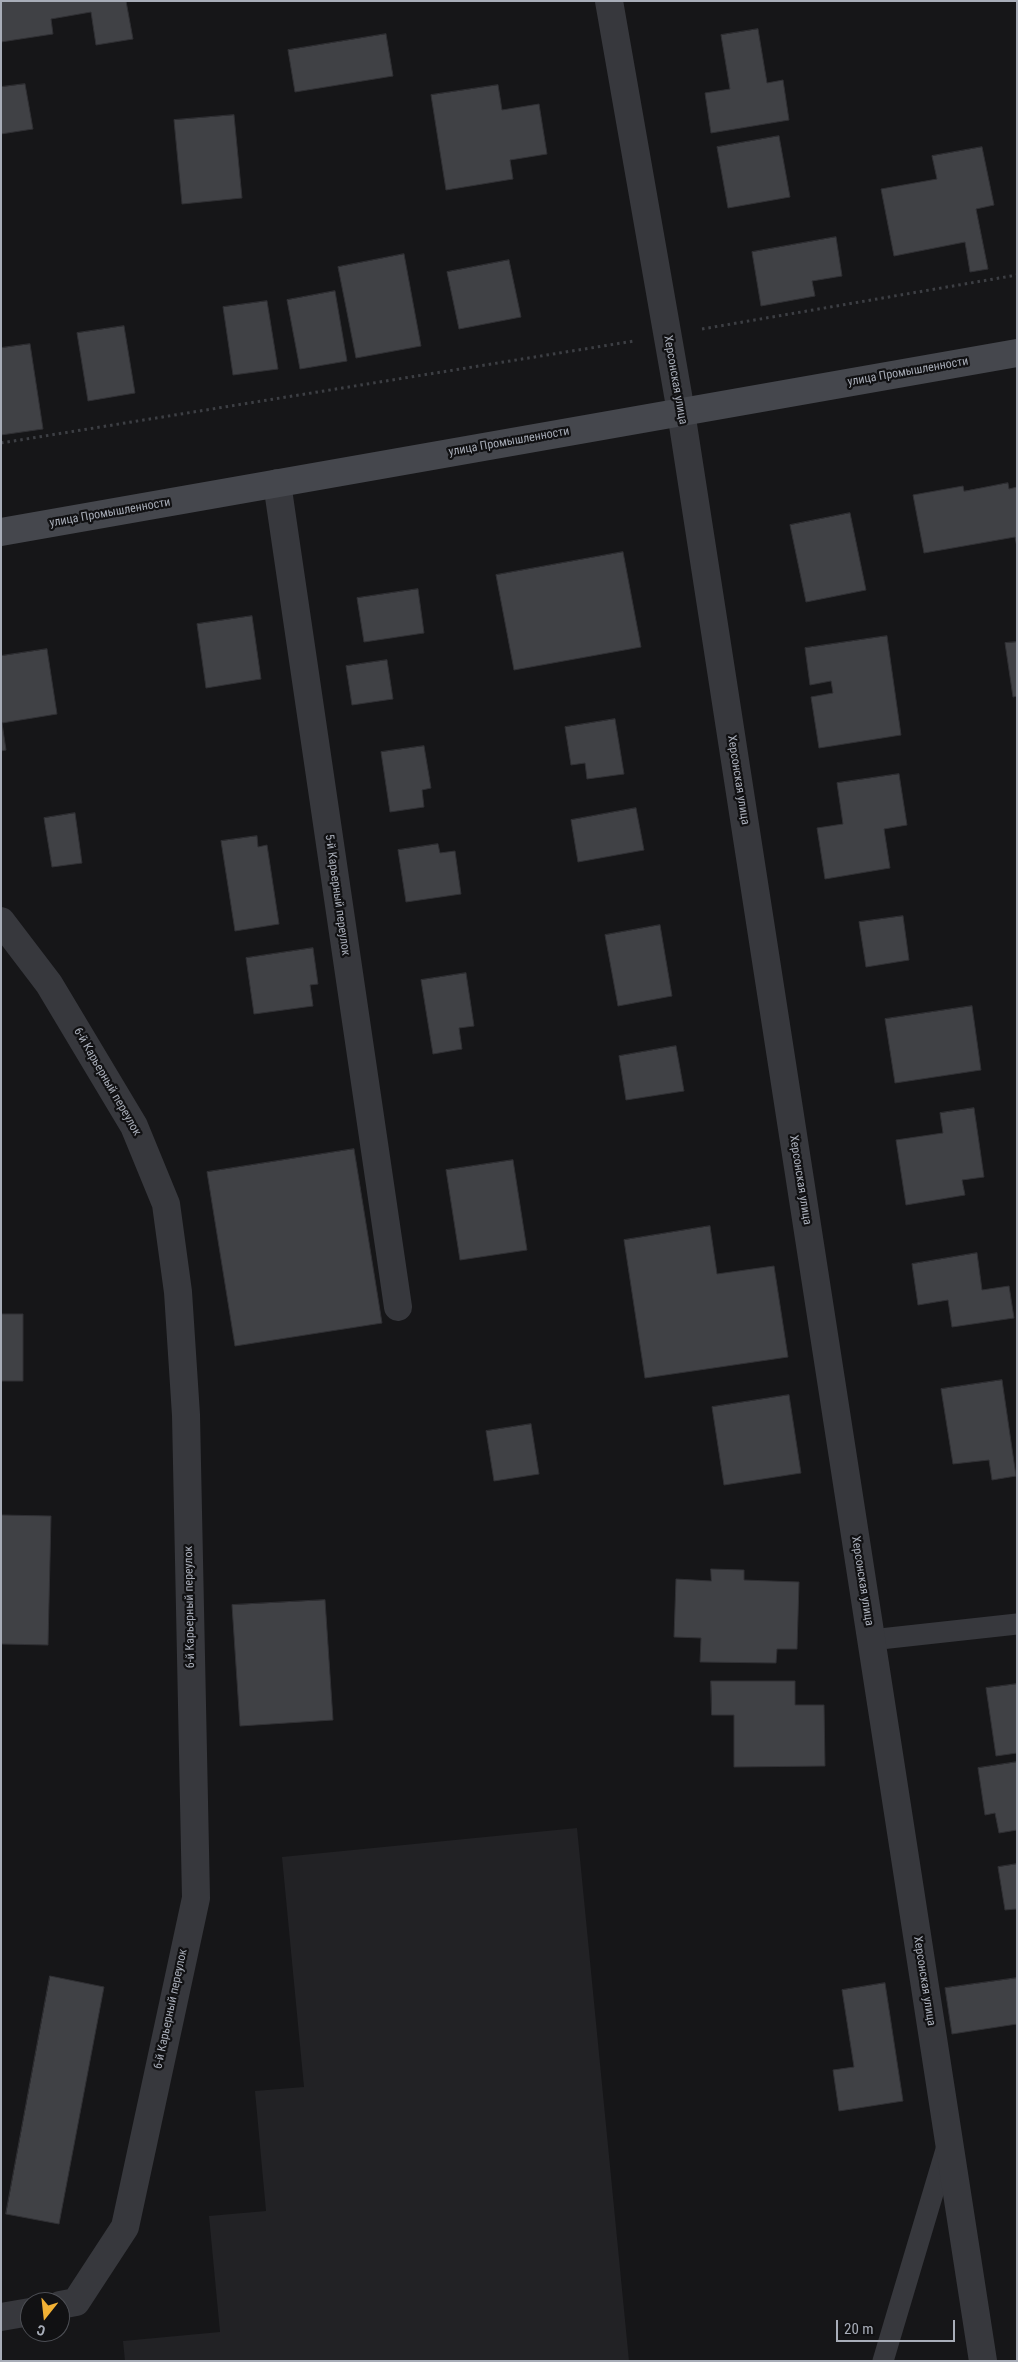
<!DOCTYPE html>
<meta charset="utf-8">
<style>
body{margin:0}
#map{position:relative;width:1018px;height:2362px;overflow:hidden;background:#161618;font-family:"Roboto Condensed",sans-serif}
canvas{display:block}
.frame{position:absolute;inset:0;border:2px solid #a8adb8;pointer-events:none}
.north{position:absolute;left:20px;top:2292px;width:50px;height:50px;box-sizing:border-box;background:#111113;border:1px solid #4d4f55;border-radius:50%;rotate:196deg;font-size:14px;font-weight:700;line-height:20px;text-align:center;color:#a8adb8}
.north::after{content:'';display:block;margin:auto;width:18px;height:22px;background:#f2b134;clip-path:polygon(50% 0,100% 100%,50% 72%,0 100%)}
.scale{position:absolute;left:836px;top:2320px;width:119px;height:22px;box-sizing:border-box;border:2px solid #a8adb8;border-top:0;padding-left:6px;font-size:15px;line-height:18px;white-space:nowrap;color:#a8adb8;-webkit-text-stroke:4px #111113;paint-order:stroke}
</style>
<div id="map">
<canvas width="1018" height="2362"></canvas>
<div class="frame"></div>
<div class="north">С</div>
<div class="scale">20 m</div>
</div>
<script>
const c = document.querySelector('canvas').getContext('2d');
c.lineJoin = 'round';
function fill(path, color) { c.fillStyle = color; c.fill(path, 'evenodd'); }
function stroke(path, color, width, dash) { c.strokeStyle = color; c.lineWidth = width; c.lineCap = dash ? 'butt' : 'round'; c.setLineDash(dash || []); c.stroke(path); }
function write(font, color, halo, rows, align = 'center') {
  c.font = font + ' "Roboto Condensed",sans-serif'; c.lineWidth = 4.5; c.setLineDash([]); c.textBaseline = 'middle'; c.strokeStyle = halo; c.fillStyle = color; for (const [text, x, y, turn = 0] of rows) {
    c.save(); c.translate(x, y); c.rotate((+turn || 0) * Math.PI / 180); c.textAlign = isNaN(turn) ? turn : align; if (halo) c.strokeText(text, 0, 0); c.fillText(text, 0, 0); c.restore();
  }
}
fill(new Path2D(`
 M 577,1828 L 629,2361 L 125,2361 L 123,2341 L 220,2332 L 209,2216 L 266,2211 L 255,2091 L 304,2087 L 282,1857 Z`), '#222225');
const building = new Path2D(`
 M 1,1 L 126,1 L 133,39 L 96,45 L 91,12 L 51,19 L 53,34 L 1,42 Z
 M 758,29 L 767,83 L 783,80 L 789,120 L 711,133 L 705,93 L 730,89 L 721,35 Z
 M 386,34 L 393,76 L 295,92 L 288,50 Z
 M 25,84 L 33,129 L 1,134 L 1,87 Z
 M 498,85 L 502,110 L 539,104 L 547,154 L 510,160 L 513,179 L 446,190 L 431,95 Z
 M 234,115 L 242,198 L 182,204 L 174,120 Z
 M 779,136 L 790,197 L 728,208 L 717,147 Z
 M 982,147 L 994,205 L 976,209 L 988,269 L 970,272 L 965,242 L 894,256 L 881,189 L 937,179 L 932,156 Z
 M 836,237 L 842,276 L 812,281 L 815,296 L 761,306 L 752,252 Z
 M 404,254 L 421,346 L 356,358 L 338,267 Z
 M 509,260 L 521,317 L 459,329 L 447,272 Z
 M 335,291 L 347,361 L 300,369 L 287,300 Z
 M 267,301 L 278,369 L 233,375 L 223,307 Z
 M 124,326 L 135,393 L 88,401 L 77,333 Z
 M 30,344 L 43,429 L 1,435 L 1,348 Z
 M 1008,483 L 1009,489 L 1017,487 L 1017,547 L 1015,537 L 924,553 L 913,495 L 963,486 L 964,491 Z
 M 850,513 L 866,590 L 806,602 L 790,525 Z
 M 623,552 L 641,647 L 514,670 L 496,575 Z
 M 418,589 L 424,633 L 364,642 L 357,598 Z
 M 252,616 L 261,679 L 206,688 L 197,624 Z
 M 887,636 L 901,735 L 819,748 L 811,697 L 833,693 L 831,681 L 810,685 L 805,648 Z
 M 1017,642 L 1017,696 L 1013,697 L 1005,643 Z
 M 47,649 L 57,714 L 2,723 L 6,750 L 1,751 L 1,656 Z
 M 387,660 L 393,699 L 352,705 L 346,666 Z
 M 615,719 L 624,774 L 587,779 L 585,763 L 571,765 L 565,727 Z
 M 424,746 L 431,788 L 422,790 L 424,807 L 390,812 L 381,752 Z
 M 899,774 L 907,825 L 884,829 L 890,868 L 825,879 L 817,828 L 843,824 L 837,783 Z
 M 636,808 L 644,850 L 578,862 L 571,820 Z
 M 75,813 L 82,863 L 52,867 L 44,818 Z
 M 257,836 L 258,847 L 267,845 L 279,924 L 235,931 L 221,841 Z
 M 438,844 L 440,853 L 455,851 L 461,894 L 406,902 L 398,850 Z
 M 903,916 L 909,960 L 866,967 L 859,922 Z
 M 660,925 L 672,996 L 618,1006 L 605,935 Z
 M 313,948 L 318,984 L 310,985 L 313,1006 L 254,1014 L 246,958 Z
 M 466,973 L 474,1026 L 459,1028 L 462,1049 L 433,1054 L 421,980 Z
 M 972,1006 L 981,1070 L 895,1083 L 885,1019 Z
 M 676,1046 L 684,1091 L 626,1100 L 619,1056 Z
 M 974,1108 L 984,1177 L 962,1180 L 965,1195 L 906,1205 L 896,1140 L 943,1133 L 940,1113 Z
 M 354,1149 L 382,1323 L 235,1346 L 207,1172 Z
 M 513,1160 L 527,1250 L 460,1260 L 446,1170 Z
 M 710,1226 L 717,1274 L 774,1266 L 788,1357 L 645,1378 L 624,1240 Z
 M 977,1253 L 982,1290 L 1009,1286 L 1014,1318 L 952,1327 L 948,1300 L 918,1305 L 912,1264 Z
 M 1,1314 L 23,1314 L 23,1381 L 1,1381 Z
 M 1002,1380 L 1016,1476 L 992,1480 L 989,1460 L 953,1464 L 941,1389 Z
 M 789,1395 L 801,1473 L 724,1485 L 712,1407 Z
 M 531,1424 L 539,1474 L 494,1481 L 486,1431 Z
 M 1,1515 L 51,1516 L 48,1645 L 1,1644 Z
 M 711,1569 L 744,1570 L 744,1580 L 799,1582 L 797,1649 L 777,1649 L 776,1663 L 700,1662 L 701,1638 L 674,1637 L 676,1579 L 711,1581 Z
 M 325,1600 L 333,1720 L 240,1726 L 232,1605 Z
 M 711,1681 L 795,1681 L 795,1705 L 824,1705 L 825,1766 L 734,1767 L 734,1715 L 712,1715 Z
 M 1017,1684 L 1017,1753 L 996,1756 L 986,1688 Z
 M 1017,1762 L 1017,1830 L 999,1833 L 995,1813 L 985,1815 L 978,1768 Z
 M 1017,1864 L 1017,1912 L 1016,1909 L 1005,1910 L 998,1867 Z
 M 50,1976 L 104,1987 L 59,2224 L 6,2214 Z
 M 1017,1978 L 1017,2024 L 952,2034 L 945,1988 Z
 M 885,1983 L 903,2101 L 839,2111 L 833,2070 L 854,2067 L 842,1990 Z`);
fill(building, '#404145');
stroke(building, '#303034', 1);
stroke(new Path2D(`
 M 702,329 L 1017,275
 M 1,443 L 634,341`), '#3d3f44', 3, [2.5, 4]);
stroke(new Path2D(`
 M 871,1640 L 1017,1624
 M 883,2361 L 948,2143`), '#37383d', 21);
stroke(new Path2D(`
 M 609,1 L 681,412 L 983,2361
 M 277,483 L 398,1307
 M 1,921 L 49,984 L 134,1126 L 166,1204 L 178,1292 L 186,1415 L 196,1898 L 125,2227 L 76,2302 L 60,2305
 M 1,2317 L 30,2312`), '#37383d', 28);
stroke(new Path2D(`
 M 1,532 L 1017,353`), '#45474d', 28);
write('12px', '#a8adb8', '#111113', [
 ["улица Промышленности",908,372,-10],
 ["Херсонская улица",675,380,80],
 ["улица Промышленности",509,442,-10],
 ["улица Промышленности",110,513,-10],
 ["Херсонская улица",738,780,81],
 ["5-й Карьерный переулок",337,895,82],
 ["6-й Карьерный переулок",107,1082,60],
 ["Херсонская улица",800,1180,81],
 ["Херсонская улица",862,1581,81],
 ["6-й Карьерный переулок",190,1607,-91],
 ["Херсонская улица",924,1981,81],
 ["6-й Карьерный переулок",171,2009,-78]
]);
</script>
